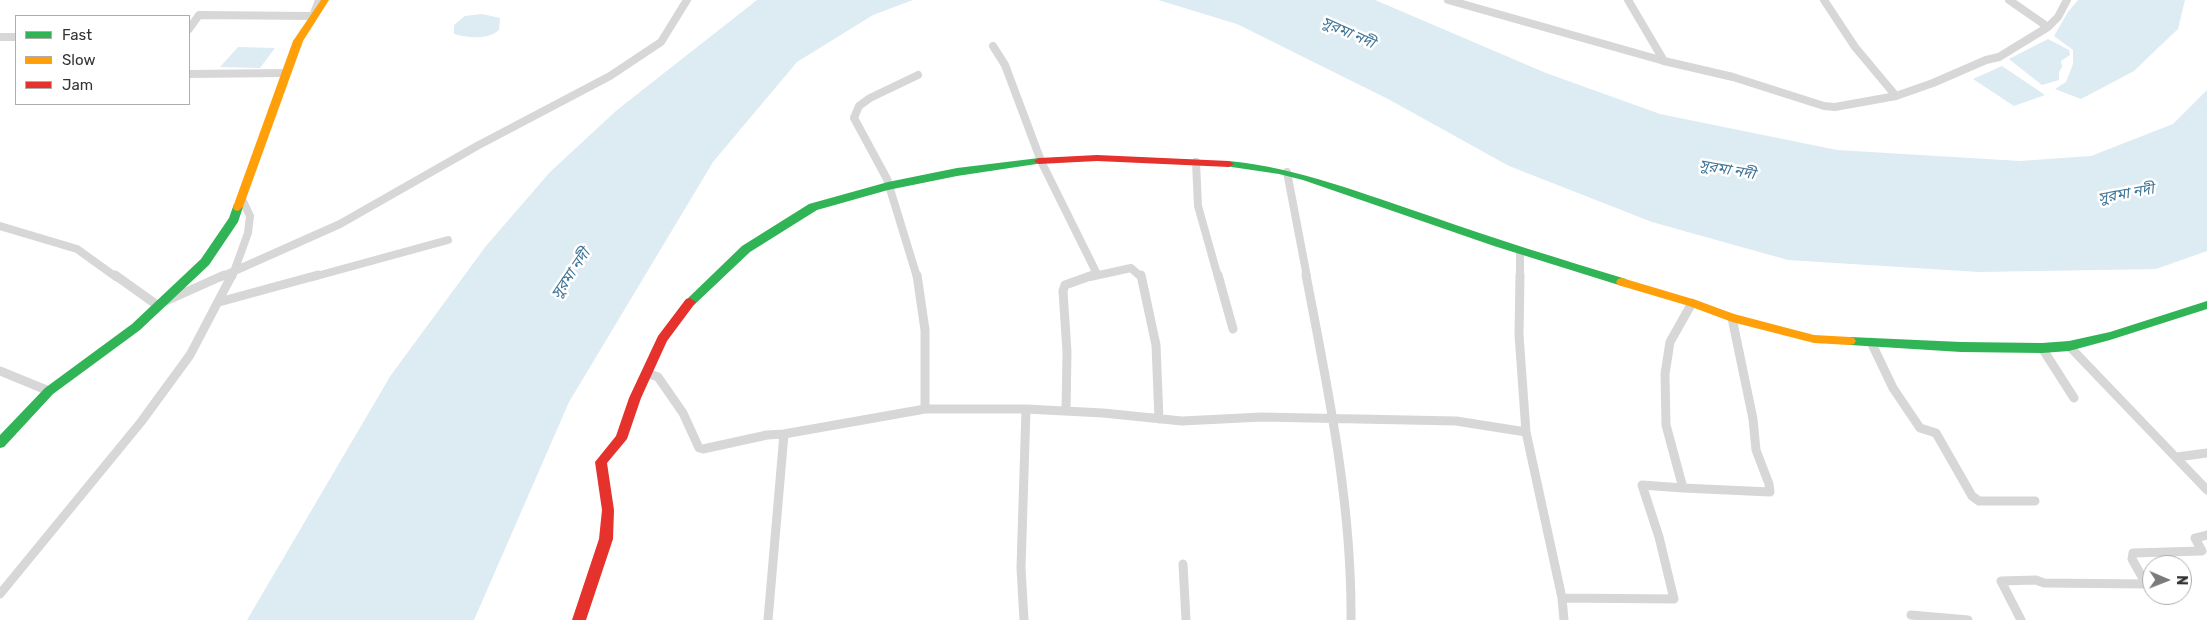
<!DOCTYPE html>
<meta charset="utf-8">
<style>
body{margin:0}
#map{position:relative;width:2207px;height:620px;overflow:hidden;background:#fff;font-family:Rubik,sans-serif}
canvas{display:block}
.legend{position:absolute;left:15px;top:15px;width:175px;height:90px;box-sizing:border-box;background:#fff;border:1px solid #adadad;margin:0;padding:6px 9px;list-style:none;font-size:15px;color:#333}
.legend li{display:flex;align-items:center;gap:10px;height:25px}
.legend b{width:25px;border:1px solid #adadad}
.north{position:absolute;left:2142px;top:555px;width:50px;height:50px;box-sizing:border-box;background:#fff;border:1px solid #adadad;border-radius:50%;rotate:91deg;font-size:14px;font-weight:700;line-height:20px;text-align:center;color:#333}
.north::after{content:'';display:block;margin:auto;width:18px;height:22px;background:#7a7a7a;clip-path:polygon(50% 0,100% 100%,50% 72%,0 100%)}
</style>
<div id="map">
<canvas width="2207" height="620"></canvas>
<ul class="legend">
<li><b style="height:6px;background:#30b455"></b>Fast</li>
<li><b style="height:6px;background:#ff9f0a"></b>Slow</li>
<li><b style="height:6px;background:#e5322d"></b>Jam</li>
</ul>
<div class="north">N</div>
</div>
<script>
const c = document.querySelector('canvas').getContext('2d');
c.lineJoin = 'round';
function fill(path, color) { c.fillStyle = color; c.fill(path, 'evenodd'); }
function stroke(path, color, width, dash) { c.strokeStyle = color; c.lineWidth = width; c.lineCap = dash ? 'butt' : 'round'; c.setLineDash(dash || []); c.stroke(path); }
function write(font, color, halo, rows, align = 'center') {
  c.font = font + ' Rubik,"Noto Sans Bengali",sans-serif'; c.lineWidth = 5; c.setLineDash([]); c.textBaseline = 'middle'; c.strokeStyle = halo; c.fillStyle = color; for (const [text, x, y, turn = 0] of rows) {
    c.save(); c.translate(x, y); c.rotate((+turn || 0) * Math.PI / 180); c.textAlign = isNaN(turn) ? turn : align; if (halo) c.strokeText(text, 0, 0); c.fillText(text, 0, 0); c.restore();
  }
}
fill(new Path2D(`
 M 757,0 L 913,0 L 873,15 L 797,62 L 713,162 L 569,402 L 474,620 L 247,620 L 391,375 L 486,246 L 550,172 L 617,110 Z
 M 1158,0 L 1375,0 L 1546,73 L 1660,114 L 1837,150 L 2020,161 L 2091,156 L 2173,124 L 2207,90 L 2207,251 L 2156,269 L 1979,272 L 1788,260 L 1652,222 L 1509,166 L 1388,99 L 1237,24 Z
 M 2078,0 L 2185,0 L 2178,29 L 2161,45 L 2134,71 L 2081,99 L 2055,89 L 2066,82 L 2073,64 L 2073,50 L 2054,36 L 2068,12 Z
 M 482,14 L 500,18 L 499,30 C 488,40 467,38 454,34 L 454,25 L 465,16 Z
 M 2048,39 L 2069,50 L 2070,55 L 2061,61 L 2062,67 L 2059,72 L 2059,80 L 2042,85 L 2009,59 Z
 M 238,47 L 275,48 L 260,68 L 220,67 Z
 M 2002,66 L 2045,95 L 2014,106 L 1973,79 Z`), '#ddebf3');
stroke(new Path2D(`
 M 1448,0 L 1664,61 L 1733,77 L 1824,106 L 1835,107 L 1896,96 L 1933,83 L 1986,60 L 1999,57 L 2048,27 L 2058,17 L 2067,0
 M 1628,0 L 1664,61
 M 1824,0 L 1855,47 L 1896,96
 M 2009,0 L 2048,27
 M 189,29 L 199,15 L 313,16 L 319,0
 M 0,37 L 16,37
 M 993,46 L 1005,65 L 1041,161 L 1097,274
 M 189,74 L 286,73
 M 1196,162 L 1198,206 L 1218,277
 M 1287,172 L 1307,277
 M 0,226 L 77,249 L 116,277
 M 221,277 L 340,224 L 477,146 L 610,76 L 661,42 L 687,0
 M 232,277 L 248,233 L 250,216 L 242,199
 M 313,277 L 448,240
 M 917,277 L 887,179 L 854,118 L 859,106 L 870,98 L 918,75
 M 1090,277 L 1131,268 L 1141,277
 M 1520,277 L 1520,252`), '#d7d7d7', 8);
stroke(new Path2D(`
 M 115,275 L 157,305 L 224,275
 M 917,275 L 925,330 L 925,409
 M 1141,275 L 1156,345 L 1159,419
 M 1218,275 L 1233,329
 M 1306,275 C 1328,390 1352,503 1351,620
 M 1520,275 L 1519,335 L 1526,432 L 1562,598 L 1564,620
 M 219,302 L 318,275
 M 1871,342 L 1893,388 L 1920,428 L 1936,433 L 1972,496 L 1979,501 L 2035,501
 M 2069,346 L 2207,490
 M 2042,348 L 2074,398
 M 0,371 L 49,391
 M 647,373 L 658,377 L 683,413 L 699,448 L 703,449 L 767,435 L 784,434 L 925,409 L 1026,409 L 1103,413 L 1182,421 L 1262,417 L 1456,421 L 1526,432
 M 1066,411 L 1067,352 L 1063,291 L 1065,285 L 1093,275
 M 2177,457 L 2207,453
 M 1683,488 L 1770,492 L 1769,484 L 1756,450 L 1753,419 L 1732,318
 M 1183,564 L 1186,620
 M 0,594 L 141,422 L 190,355 L 232,275
 M 1562,598 L 1674,599 L 1659,537 L 1642,485 L 1683,488 L 1666,425 L 1665,374 L 1670,342 L 1692,303
 M 1911,615 L 1968,620
 M 768,620 L 784,434
 M 1024,620 L 1021,568 L 1026,409
 M 2021,620 L 2001,581 L 2036,580 L 2044,583 L 2146,584 L 2132,559 L 2133,553 L 2202,551 L 2195,538 L 2207,535`), '#d7d7d7', 9);
fill(new Path2D(`
 M 1039,158 L 1044,161 L 1043,163 L 957,176 L 888,190 L 817,210 L 750,252 L 694,305 L 690,306 L 684,302 L 742,246 L 809,204 L 888,182 L 957,168 Z
 M 1229,161 C 1300,168 1363,194 1430,216 C 1495,239 1560,259 1626,279 L 1628,282 L 1622,286 L 1494,246 L 1303,180 L 1279,174 L 1225,166 L 1224,164 Z
 M 238,203 L 243,207 L 238,222 L 209,265 L 140,330 L 53,394 L 4,447 L 0,448 L 0,435 L 45,388 L 132,324 L 201,259 L 229,218 L 234,204 Z
 M 2207,301 L 2207,309 L 2110,340 L 2069,351 L 2042,353 L 1961,352 L 1850,345 L 1846,344 L 1844,341 L 1846,338 L 1850,337 L 1961,342 L 2042,343 L 2069,341 L 2110,332 Z`), '#30b455');
fill(new Path2D(`
 M 321,0 L 329,0 L 303,41 L 243,207 L 238,211 L 234,210 L 233,207 L 293,41 Z
 M 1622,278 L 1696,300 L 1734,314 L 1814,335 L 1850,337 L 1854,338 L 1856,341 L 1854,344 L 1850,345 L 1814,343 L 1732,322 L 1689,306 L 1618,285 L 1616,282 L 1618,279 Z`), '#ff9f0a');
fill(new Path2D(`
 M 1097,155 L 1229,161 L 1234,164 L 1229,167 L 1097,161 L 1039,164 L 1034,161 L 1039,158 Z
 M 690,298 L 696,302 L 667,341 L 641,398 L 627,439 L 607,463 L 614,510 L 613,539 L 586,620 L 572,620 L 599,539 L 602,510 L 595,462 L 616,436 L 629,398 L 658,336 L 686,299 Z`), '#e5322d');
write('italic 15px', '#3f7597', '#fff', [
 ["সুরমা নদী",1348,33,24],
 ["সুরমা নদী",1727,170,10],
 ["সুরমা নদী",2126,194,-10],
 ["সুরমা নদী",571,274,-56]
]);
</script>
